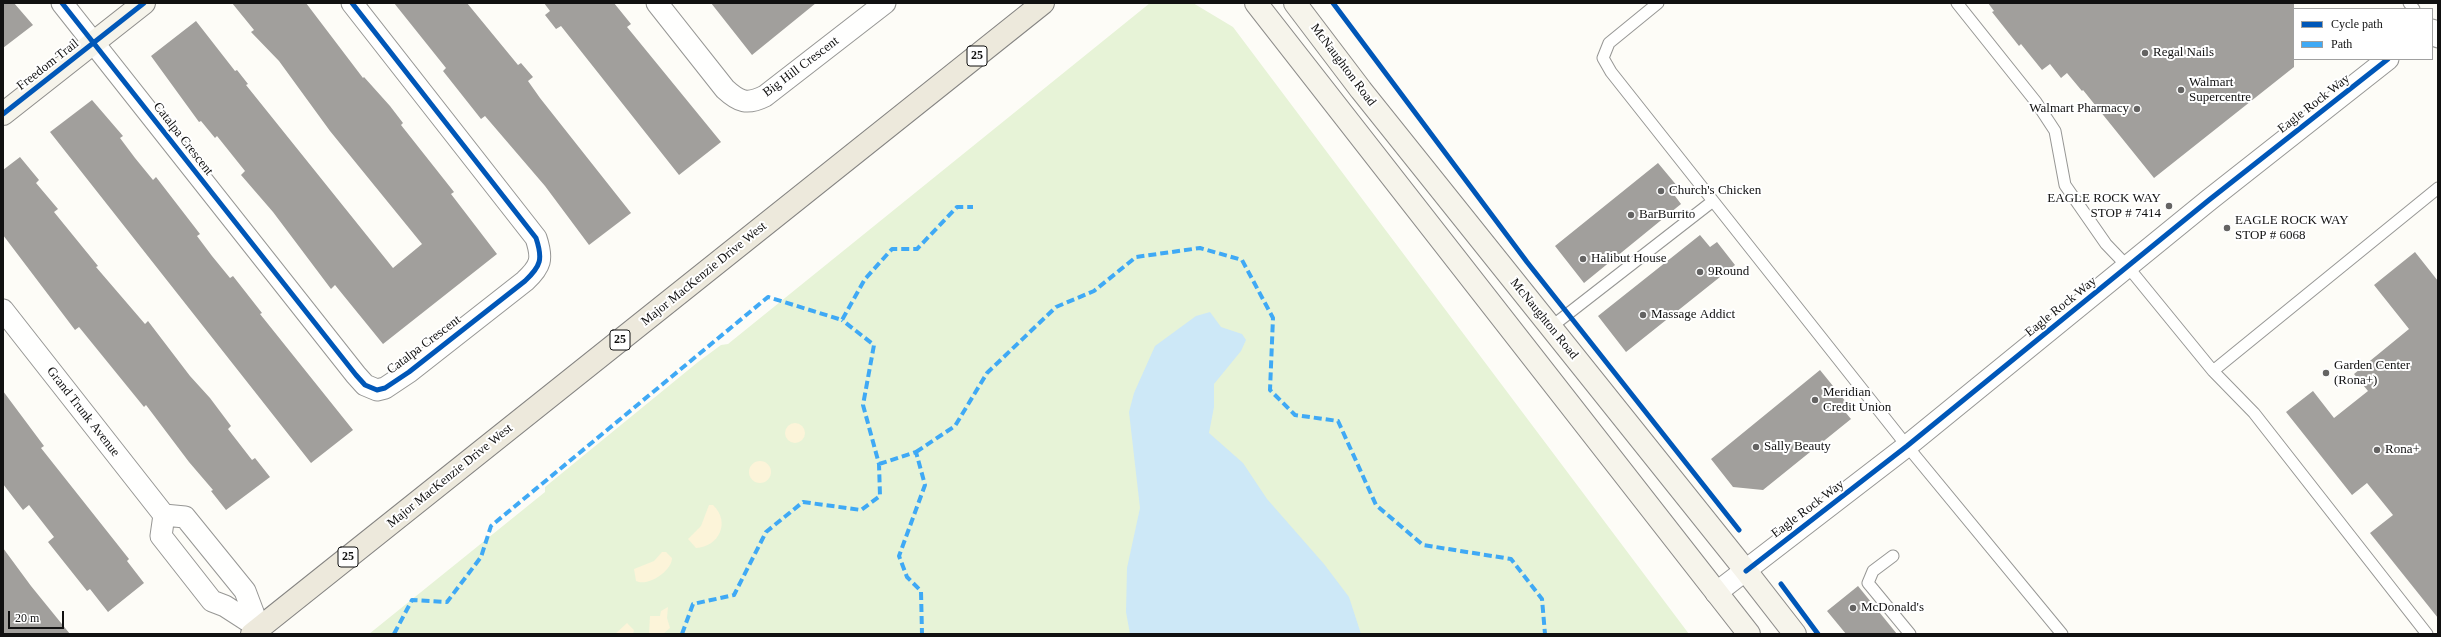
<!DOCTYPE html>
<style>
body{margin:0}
#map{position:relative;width:2441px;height:637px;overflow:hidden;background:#fdfcf7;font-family:"Times New Roman",serif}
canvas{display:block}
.frame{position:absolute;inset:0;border:4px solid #111;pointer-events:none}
.legend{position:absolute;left:2293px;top:8px;width:140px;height:52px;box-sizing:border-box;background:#fff;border:1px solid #a0a0a0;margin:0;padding:5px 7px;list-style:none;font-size:12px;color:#111}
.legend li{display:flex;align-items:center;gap:8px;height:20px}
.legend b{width:20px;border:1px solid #a0a0a0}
.scale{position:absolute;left:8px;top:611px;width:56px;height:18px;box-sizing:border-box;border:2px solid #111;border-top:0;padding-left:5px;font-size:12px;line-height:14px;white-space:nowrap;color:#111;-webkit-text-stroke:3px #fff;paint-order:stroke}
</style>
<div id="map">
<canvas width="2441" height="637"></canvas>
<div class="frame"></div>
<ul class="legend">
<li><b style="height:5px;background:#0057b8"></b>Cycle path</li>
<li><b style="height:5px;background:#3fa9f5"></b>Path</li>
</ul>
<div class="scale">20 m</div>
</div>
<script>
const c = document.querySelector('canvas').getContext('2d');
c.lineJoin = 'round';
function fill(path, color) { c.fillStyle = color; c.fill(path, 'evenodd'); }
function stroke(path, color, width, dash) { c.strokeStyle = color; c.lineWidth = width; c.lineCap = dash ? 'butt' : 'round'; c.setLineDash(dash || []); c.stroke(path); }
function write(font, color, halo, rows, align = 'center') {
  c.font = font + ' "Times New Roman",serif'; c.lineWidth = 4; c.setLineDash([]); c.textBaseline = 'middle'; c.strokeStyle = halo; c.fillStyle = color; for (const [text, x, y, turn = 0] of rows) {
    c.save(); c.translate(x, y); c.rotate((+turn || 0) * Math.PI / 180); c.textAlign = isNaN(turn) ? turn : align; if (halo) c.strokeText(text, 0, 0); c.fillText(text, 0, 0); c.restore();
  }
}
fill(new Path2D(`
 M 1150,3 L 1193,3 L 1233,27 L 1689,634 L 369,634 L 545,492 L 545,487 L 698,362 L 721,345 L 728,344 Z`), '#e7f3d7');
fill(new Path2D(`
 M785 433a10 10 0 1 1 20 0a10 10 0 1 1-20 0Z
 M749 472a11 11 0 1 1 22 0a11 11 0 1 1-22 0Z
 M 709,505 L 713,505 C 731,522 719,547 696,548 L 688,539 L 701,526 Z
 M 662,552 L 666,552 L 672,558 C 672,571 648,587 636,581 L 634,569 L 654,561 Z
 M 668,607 L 667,618 L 670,628 L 663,634 L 649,634 L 650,616 L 660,616 L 661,611 Z
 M 627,623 L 634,630 L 633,634 L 615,634 Z`), '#fcf4d9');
fill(new Path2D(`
 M 1210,312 L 1221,327 L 1242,334 L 1246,340 L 1241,351 L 1214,384 L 1214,407 L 1209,433 L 1243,463 L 1267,499 L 1324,564 L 1349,597 L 1361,634 L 1130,634 L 1126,612 L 1127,568 L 1140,508 L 1129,412 L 1134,393 L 1155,346 L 1196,316 Z`), '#cde8f7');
fill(new Path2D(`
 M 3,3 L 14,3 L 33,25 L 3,48 Z
 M 232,3 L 306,3 L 363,78 L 364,77 L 390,106 L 403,123 L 401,125 L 454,192 L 451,194 L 497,254 L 383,344 L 335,285 L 331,289 L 273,212 L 241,175 L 245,171 L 217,136 L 215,138 L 201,121 L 199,122 L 151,56 L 196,21 L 235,71 L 237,70 L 248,84 L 246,85 L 393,268 L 422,244 L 330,131 L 279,61 L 251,32 L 254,30 Z
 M 394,3 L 467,3 L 518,65 L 521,63 L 533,77 L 528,81 L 540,98 L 631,213 L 589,245 L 545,186 L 485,116 L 481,119 L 443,71 L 446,68 Z
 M 544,3 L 614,3 L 631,24 L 627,27 L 721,142 L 679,175 L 561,26 L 556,29 L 545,15 L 550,11 Z
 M 711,3 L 816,3 L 752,55 Z
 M 1988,3 L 2294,3 L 2294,67 L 2154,178 L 2083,90 L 2082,91 L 2067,73 L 2061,78 L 2050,64 L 2042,70 L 2021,44 L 2019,46 L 1992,12 L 1994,11 Z
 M 92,100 L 123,136 L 120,138 L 135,158 L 153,180 L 156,177 L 200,234 L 197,236 L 212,256 L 230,278 L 233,276 L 262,313 L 260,314 L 353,430 L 311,463 L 50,132 Z
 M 20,157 L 39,180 L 36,183 L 58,209 L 54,212 L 98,266 L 96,267 L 145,324 L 148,321 L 190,376 L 210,398 L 231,426 L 228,429 L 252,460 L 255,458 L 270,477 L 226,510 L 211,491 L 213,490 L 189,462 L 146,405 L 144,407 L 79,327 L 75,330 L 3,235 L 3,170 Z
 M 1658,163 L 1678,187 L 1672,192 L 1681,204 L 1584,283 L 1555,246 Z
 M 1700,235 L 1710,247 L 1717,242 L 1735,265 L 1626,352 L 1598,316 Z
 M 2415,252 L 2438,281 L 2438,618 L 2370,533 L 2393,515 L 2367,483 L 2352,495 L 2286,412 L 2313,391 L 2334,418 L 2368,391 L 2354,374 L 2409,329 L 2374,285 Z
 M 1820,370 L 1846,402 L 1841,407 L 1851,419 L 1763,490 L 1733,487 L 1711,459 Z
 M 3,391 L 44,446 L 41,448 L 129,559 L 127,561 L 144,583 L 108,612 L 90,589 L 87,591 L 48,542 L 54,537 L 29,505 L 23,510 L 3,484 Z
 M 3,548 L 31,586 L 70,634 L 3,634 Z
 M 1858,586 L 1897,634 L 1846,634 L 1827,611 Z`), '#a19f9c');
const lane = new Path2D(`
 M 1658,3 L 1609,43 L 1603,58 L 1611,72 L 1907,446 L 2062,634
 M 1957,3 L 2036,102 L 2055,131 L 2065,185 L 2106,244 L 2128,267 L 2213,371 L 2254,413 L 2427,634
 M 2409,3 L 2414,9
 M 1551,327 L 1713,201
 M 2213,371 L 2438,188
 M 1893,556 L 1873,571 L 1868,583 L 1910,634`);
const street = new Path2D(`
 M 62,3 L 356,375 L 365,385 L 377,390 L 385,388 L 409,372 L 525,281 C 541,266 543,259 536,238 L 352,3
 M 657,3 L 725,89 C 739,102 747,105 765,96 L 885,3
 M 2432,30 L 2438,37
 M 3,310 L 164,515 L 161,536 L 212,601 L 225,606 L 259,628
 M 164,515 L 185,517 L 245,591 L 259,628
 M 1716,593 L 1907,446 L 2209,200 L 2388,59`);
const secondary = new Path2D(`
 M 1256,3 L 1749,634
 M 1295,3 L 1361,90 L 1746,571 L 1795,634
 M 3,114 L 144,3`);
const primary = new Path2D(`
 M 252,634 L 1043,3`);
stroke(lane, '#979795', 13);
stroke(street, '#979795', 23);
stroke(secondary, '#8e8d8b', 24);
stroke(primary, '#858482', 24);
stroke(lane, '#fffffe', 11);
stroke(street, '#fffffe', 21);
stroke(secondary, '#f6f4eb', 22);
stroke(primary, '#ede9dc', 22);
stroke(new Path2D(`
 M 916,452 L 955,426 L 987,373 L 1056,307 L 1094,291 L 1136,257 L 1200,248 L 1242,260 L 1273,318 L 1270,390 L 1295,415 L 1338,421 L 1376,505 L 1423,545 L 1511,559 L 1542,599 L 1545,634
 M 879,464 L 916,452 L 925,485 L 899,556 L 907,577 L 921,591 L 922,634
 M 394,634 L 412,600 L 447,602 L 481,557 L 491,526 L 768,297 L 842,320 L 865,279 L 892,249 L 917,249 L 957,207 L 973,207
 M 682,634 L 693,604 L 734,595 L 766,532 L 803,502 L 861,510 L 880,496 L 879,464 L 863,405 L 874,345 L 842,320`), '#3fa9f5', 4, [8, 4]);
stroke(new Path2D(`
 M 62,3 L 356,375 L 365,385 L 377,390 L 385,388 L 409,372 L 525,281 C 541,266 543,259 536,238 L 352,3
 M 1333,3 L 1527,262 L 1739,530
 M 3,114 L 144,3
 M 1746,571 L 1907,446 L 2209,200 L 2388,59
 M 1781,584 L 1818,634`), '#0057b8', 5);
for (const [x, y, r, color] of [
 [2145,53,4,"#646362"],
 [2181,90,4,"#646362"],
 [2137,109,4,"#646362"],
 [1661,191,4,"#646362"],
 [2169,206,4,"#646362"],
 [1631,215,4,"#646362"],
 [2227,228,4,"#646362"],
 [1583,259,4,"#646362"],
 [1700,272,4,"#646362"],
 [1643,315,4,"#646362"],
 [2326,373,4,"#646362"],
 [1815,400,4,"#646362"],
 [1756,447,4,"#646362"],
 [2377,450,4,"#646362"],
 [1853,608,4,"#646362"]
]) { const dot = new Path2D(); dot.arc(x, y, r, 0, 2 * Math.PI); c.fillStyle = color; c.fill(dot); stroke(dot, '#fff', 1.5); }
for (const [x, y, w] of [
 [977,56,20],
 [620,340,20],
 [348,557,20]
]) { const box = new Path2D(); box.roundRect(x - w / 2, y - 10, w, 20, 3); c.fillStyle = '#fff'; c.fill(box); stroke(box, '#111', 1); }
write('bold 12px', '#111', null, [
 ["25",977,56],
 ["25",620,340],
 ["25",348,557]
]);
write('13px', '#111', '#fff', [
 ["Regal Nails",2153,53],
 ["Walmart",2189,83],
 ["Supercentre",2189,98],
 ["Walmart Pharmacy",2129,109,"right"],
 ["Church's Chicken",1669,191],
 ["EAGLE ROCK WAY",2161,199,"right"],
 ["STOP # 7414",2161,214,"right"],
 ["BarBurrito",1639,215],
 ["EAGLE ROCK WAY",2235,221],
 ["STOP # 6068",2235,236],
 ["Halibut House",1591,259],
 ["9Round",1708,272],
 ["Massage Addict",1651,315],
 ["Garden Center",2334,366],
 ["(Rona+)",2334,381],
 ["Meridian",1823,393],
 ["Credit Union",1823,408],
 ["Sally Beauty",1764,447],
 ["Rona+",2385,450],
 ["McDonald's",1861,608]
], 'left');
write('13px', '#111', '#fff', [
 ["Freedom Trail",48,65,-38],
 ["McNaughton Road",1343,65,53],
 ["Big Hill Crescent",801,67,-37],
 ["Eagle Rock Way",2314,104,-38],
 ["Catalpa Crescent",183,139,52],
 ["Major MacKenzie Drive West",704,274,-39],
 ["Eagle Rock Way",2061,307,-39],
 ["McNaughton Road",1544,319,51],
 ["Catalpa Crescent",424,345,-37],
 ["Grand Trunk Avenue",83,412,52],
 ["Major MacKenzie Drive West",450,476,-39],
 ["Eagle Rock Way",1808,509,-37]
]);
</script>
